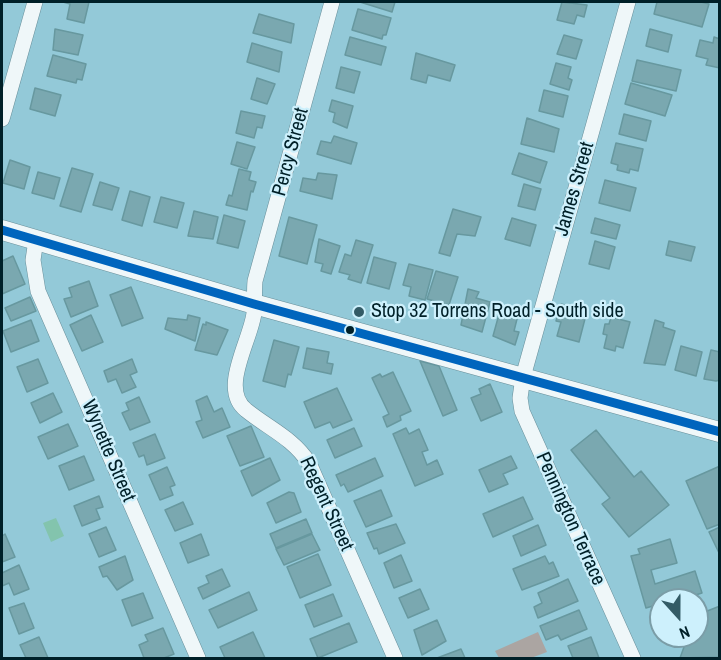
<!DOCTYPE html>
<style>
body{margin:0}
#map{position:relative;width:721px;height:660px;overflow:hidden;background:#93c9d8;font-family:"Archivo Narrow",sans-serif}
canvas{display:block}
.frame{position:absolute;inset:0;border:3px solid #002028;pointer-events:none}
.north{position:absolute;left:649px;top:588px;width:60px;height:60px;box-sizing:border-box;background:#cdf0fc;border:2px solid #7b9da7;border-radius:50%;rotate:159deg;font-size:16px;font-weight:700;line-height:24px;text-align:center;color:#002028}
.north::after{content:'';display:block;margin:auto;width:21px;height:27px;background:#335b66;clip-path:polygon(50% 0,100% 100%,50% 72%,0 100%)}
</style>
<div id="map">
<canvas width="721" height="660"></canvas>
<div class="frame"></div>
<div class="north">N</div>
</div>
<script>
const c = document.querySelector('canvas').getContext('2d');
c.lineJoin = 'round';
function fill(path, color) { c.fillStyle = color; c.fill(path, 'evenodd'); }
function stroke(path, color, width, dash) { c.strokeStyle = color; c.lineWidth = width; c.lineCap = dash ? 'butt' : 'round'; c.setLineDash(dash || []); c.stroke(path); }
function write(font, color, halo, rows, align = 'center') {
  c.font = font + ' "Archivo Narrow",sans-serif'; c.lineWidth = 4.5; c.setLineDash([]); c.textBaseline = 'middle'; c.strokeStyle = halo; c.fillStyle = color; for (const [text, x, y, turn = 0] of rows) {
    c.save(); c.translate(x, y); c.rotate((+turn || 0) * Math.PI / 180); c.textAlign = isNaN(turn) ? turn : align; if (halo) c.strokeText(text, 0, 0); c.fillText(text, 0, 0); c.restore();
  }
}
fill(new Path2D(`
 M 538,632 L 547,652 L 531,658 L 499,658 L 495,651 Z`), '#aba5a2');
fill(new Path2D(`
 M 56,518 L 64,536 L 51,542 L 43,523 Z`), '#83c4ad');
const building = new Path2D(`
 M 63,2 L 89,2 L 84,23 L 67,19 L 70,4 Z
 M 360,2 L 395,2 L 392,12 Z
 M 562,2 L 587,5 L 584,17 L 577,15 L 574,24 L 557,20 Z
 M 657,2 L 701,2 L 709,4 L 702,27 L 654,14 Z
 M 358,9 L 391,18 L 386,35 L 383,35 L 382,39 L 352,30 Z
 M 259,14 L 294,24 L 291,43 L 253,33 Z
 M 55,29 L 83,35 L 78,55 L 53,50 Z
 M 650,29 L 672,35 L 668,52 L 646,46 Z
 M 564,35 L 582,40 L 576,59 L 557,54 Z
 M 350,37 L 386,47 L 381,65 L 345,55 Z
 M 714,37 L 720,39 L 720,68 L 706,65 L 708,59 L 696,56 L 700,40 L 713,43 Z
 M 252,43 L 282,52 L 279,72 L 247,62 Z
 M 416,53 L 455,65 L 450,81 L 428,75 L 426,83 L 411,79 Z
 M 53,55 L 86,64 L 82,80 L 77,79 L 76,83 L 47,76 Z
 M 637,60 L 681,70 L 676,91 L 632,81 Z
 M 556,63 L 571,67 L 568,78 L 572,80 L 569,90 L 550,84 Z
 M 341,67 L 360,72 L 354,93 L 336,88 Z
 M 257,78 L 275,84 L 267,104 L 251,99 Z
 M 631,83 L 672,95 L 665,116 L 625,104 Z
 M 35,88 L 61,95 L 55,116 L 30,109 Z
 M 544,90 L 568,96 L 563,117 L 539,111 Z
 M 332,100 L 353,106 L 347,128 L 333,122 L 335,113 L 329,111 Z
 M 241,111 L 265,116 L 262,128 L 257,127 L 254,138 L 236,133 Z
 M 624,114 L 651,121 L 646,141 L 619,134 Z
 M 527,118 L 559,129 L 554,152 L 521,144 Z
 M 334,136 L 357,143 L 351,164 L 317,154 L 321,141 L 331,143 Z
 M 237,142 L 255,147 L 247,169 L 231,164 Z
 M 616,143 L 643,149 L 638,171 L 630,169 L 629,173 L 617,170 L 618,165 L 611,163 Z
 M 519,153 L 547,162 L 540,183 L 512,174 Z
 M 10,160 L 30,167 L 24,189 L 3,183 Z
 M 72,168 L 93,174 L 81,212 L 60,206 Z
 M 239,169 L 251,172 L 249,180 L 256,182 L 253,192 L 251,191 L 247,210 L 226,205 L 229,195 L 232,196 Z
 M 38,172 L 60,178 L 54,199 L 32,193 Z
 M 318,173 L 337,175 L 332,199 L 300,191 L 303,178 L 316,180 Z
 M 605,180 L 636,188 L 630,211 L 599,203 Z
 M 100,182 L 119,188 L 112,210 L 93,205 Z
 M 524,184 L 541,189 L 535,210 L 518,206 Z
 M 130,191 L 150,197 L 142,226 L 122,220 Z
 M 161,197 L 184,203 L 177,228 L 154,222 Z
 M 453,209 L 481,217 L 475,236 L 457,234 L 450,256 L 439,253 Z
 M 194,211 L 218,217 L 213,239 L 188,236 Z
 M 224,215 L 245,221 L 238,248 L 217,243 Z
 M 289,217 L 317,225 L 307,264 L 279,256 Z
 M 512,218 L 536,225 L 530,246 L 505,239 Z
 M 595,218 L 620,225 L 616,239 L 591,233 Z
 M 319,239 L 340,246 L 331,274 L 321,271 L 323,264 L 315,262 Z
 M 356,240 L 373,245 L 361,283 L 348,279 L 350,275 L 339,272 L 345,254 L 351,256 Z
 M 595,241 L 615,247 L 609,269 L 589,264 Z
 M 669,241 L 695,247 L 691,261 L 666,255 Z
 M 13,256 L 25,284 L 2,294 L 2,261 Z
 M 374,257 L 396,263 L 389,289 L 367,283 Z
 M 409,264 L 433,270 L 425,300 L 409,296 L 411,287 L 403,285 Z
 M 436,271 L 458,277 L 449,305 L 427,299 Z
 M 89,281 L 98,306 L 71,317 L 64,299 L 72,297 L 69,288 Z
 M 131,287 L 143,318 L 122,326 L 110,295 Z
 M 468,289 L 479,292 L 476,298 L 490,302 L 482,332 L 461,325 Z
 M 30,297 L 36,311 L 11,321 L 5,308 Z
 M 561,304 L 587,311 L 579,342 L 557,336 L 561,322 L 556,321 Z
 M 501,307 L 519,311 L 514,331 L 519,332 L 515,345 L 493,336 Z
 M 91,315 L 103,342 L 82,351 L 70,325 Z
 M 188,315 L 200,318 L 195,341 L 165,329 L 168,318 L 187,320 Z
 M 611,317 L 630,322 L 623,348 L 616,346 L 615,351 L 604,348 L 607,335 L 603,334 L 605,324 L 609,324 Z
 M 31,320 L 39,341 L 11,352 L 3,331 Z
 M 655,320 L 664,323 L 663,327 L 675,331 L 665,365 L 644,363 Z
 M 206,322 L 228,330 L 217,355 L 195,350 L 203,324 L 206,325 Z
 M 274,340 L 299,347 L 291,375 L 288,374 L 285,387 L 263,381 Z
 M 681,346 L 702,352 L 696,376 L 675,370 Z
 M 307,348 L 329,352 L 327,363 L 333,364 L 331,374 L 303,368 Z
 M 711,350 L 720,352 L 720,380 L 716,381 L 704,379 Z
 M 38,359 L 48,383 L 27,392 L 17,367 Z
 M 132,359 L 137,372 L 130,375 L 136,387 L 122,393 L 116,379 L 108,382 L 104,371 Z
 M 420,361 L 439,366 L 457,410 L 443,416 Z
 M 393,372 L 411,411 L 400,416 L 401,420 L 387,427 L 383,417 L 389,414 L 372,378 L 380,374 L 382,377 Z
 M 490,384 L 502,412 L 481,421 L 471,398 L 481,394 L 479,389 Z
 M 337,388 L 352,420 L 333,428 L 330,422 L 315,428 L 304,402 Z
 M 53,393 L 62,412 L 40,423 L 31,403 Z
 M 207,396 L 214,412 L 222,408 L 230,427 L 203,438 L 196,422 L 202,420 L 196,401 Z
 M 139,397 L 150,422 L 130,430 L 122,413 L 129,410 L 126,403 Z
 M 68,424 L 78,446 L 48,459 L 38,437 Z
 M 251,426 L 264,457 L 240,466 L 227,436 Z
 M 354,428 L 362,446 L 335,458 L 327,440 Z
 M 406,428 L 409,434 L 419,429 L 428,450 L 422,452 L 427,465 L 437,460 L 443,474 L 415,486 L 393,434 Z
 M 596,430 L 634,477 L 641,471 L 669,505 L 629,537 L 602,504 L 610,498 L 571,450 Z
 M 155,434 L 165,458 L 147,465 L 144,455 L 139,457 L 133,443 Z
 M 84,456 L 94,480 L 69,490 L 59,466 Z
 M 511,456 L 517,468 L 503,474 L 508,484 L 489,492 L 479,470 Z
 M 270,458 L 280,480 L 252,496 L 241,471 Z
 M 375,458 L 383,476 L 348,492 L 344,484 L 341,486 L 336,475 Z
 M 720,466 L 720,524 L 707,529 L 686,481 Z
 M 167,467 L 175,485 L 170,487 L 173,495 L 160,500 L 149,475 Z
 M 381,490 L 392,516 L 366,527 L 354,501 Z
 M 289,492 L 294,493 L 301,512 L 276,523 L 267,503 Z
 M 99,496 L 103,507 L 96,509 L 100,519 L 82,526 L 74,506 Z
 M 523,497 L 533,519 L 493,537 L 483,514 Z
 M 183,502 L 193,524 L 175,531 L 165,510 Z
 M 306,519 L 312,533 L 276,548 L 270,534 Z
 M 396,524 L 405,543 L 379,554 L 377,548 L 374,549 L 367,533 Z
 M 538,525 L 546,545 L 521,556 L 513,536 Z
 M 106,527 L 116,550 L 99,557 L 89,534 Z
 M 720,527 L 720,555 L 709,532 Z
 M 5,534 L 15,557 L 2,562 L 2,536 Z
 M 201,534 L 209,555 L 188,563 L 180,543 Z
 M 312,534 L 320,550 L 284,565 L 276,549 Z
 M 670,539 L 677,563 L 651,570 L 655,584 L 695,571 L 702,593 L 679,600 L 661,600 L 661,609 L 655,611 L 653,606 L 646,608 L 631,556 L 640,554 L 638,549 Z
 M 318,554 L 331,585 L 300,598 L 287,567 Z
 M 401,555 L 412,581 L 394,588 L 384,563 Z
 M 125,556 L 133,580 L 117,590 L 107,576 L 103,577 L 99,567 Z
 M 545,556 L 549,564 L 553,562 L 559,576 L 522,590 L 513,569 Z
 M 19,565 L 29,589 L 14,595 L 9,583 L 2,586 L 2,573 Z
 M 222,569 L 230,586 L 203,599 L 198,588 L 209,583 L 206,576 Z
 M 568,579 L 578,601 L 538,618 L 534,607 L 542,603 L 538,593 Z
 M 420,589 L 429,609 L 408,618 L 399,598 Z
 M 249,592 L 257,610 L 218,628 L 209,610 Z
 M 143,593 L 153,618 L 132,626 L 122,600 Z
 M 333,594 L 342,616 L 314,627 L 305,605 Z
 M 24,603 L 34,628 L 19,634 L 9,608 Z
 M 720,606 L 720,657 L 680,658 L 688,636 L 697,636 L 697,615 Z
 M 579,610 L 587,629 L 561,640 L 558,635 L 546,640 L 540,626 Z
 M 437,620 L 446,641 L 422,655 L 414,630 Z
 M 349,623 L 357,642 L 318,658 L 310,639 Z
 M 163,628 L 174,654 L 164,658 L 144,658 L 139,645 L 148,641 L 145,635 Z
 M 253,632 L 265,658 L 225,658 L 220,647 Z
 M 39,637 L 48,658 L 26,658 L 20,645 Z
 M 591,637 L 599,658 L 573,658 L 568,646 Z
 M 461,649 L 465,658 L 437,658 Z`);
fill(building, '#7aa8b0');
stroke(building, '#67989f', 1.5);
const minor = new Path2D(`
 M 332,2 L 255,281 C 254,292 255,303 254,313 C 251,340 219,389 246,410 C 268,428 293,438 309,463 L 395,658
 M 628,2 L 523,377 L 520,398 L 522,411 L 633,658
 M 2,119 L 35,2
 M 36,240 L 33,260 L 38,291 L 198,658`);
const tertiary = new Path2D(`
 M 2,230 L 254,304 L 720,432`);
stroke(minor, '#688f9a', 16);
stroke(tertiary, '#688f9a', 21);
stroke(minor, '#eff7f9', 15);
stroke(tertiary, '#eff7f9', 20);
stroke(new Path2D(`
 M 2,230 L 254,304 L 720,432`), '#0065bd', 9);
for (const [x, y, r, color] of [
 [359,312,6,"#335b66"],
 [350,330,5,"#002028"]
]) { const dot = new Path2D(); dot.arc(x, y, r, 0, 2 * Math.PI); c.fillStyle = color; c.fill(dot); stroke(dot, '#cdf0fc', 2); }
write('20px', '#002028', '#cdf0fc', [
 ["Percy Street",291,152,-75],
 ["James Street",575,189,-74],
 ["Wynette Street",108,451,67],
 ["Regent Street",326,504,65],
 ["Pennington Terrace",570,519,66]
]);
write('20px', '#002028', '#cdf0fc', [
 ["Stop 32 Torrens Road - South side",371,312]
], 'left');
</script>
